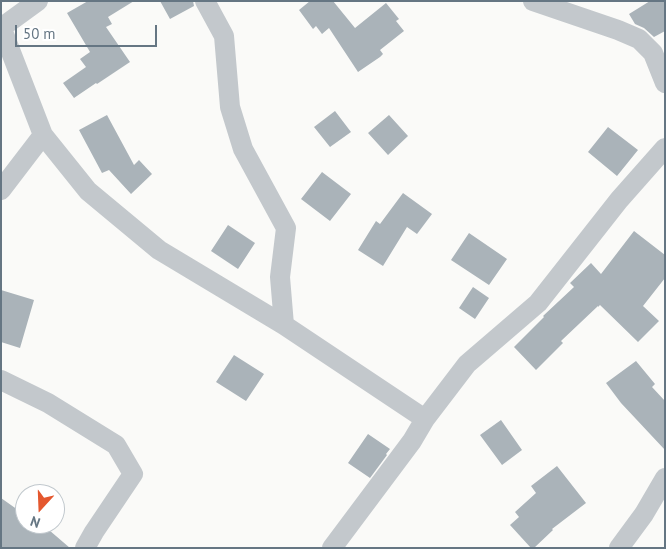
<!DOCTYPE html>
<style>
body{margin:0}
#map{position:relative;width:666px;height:549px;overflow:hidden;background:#fafaf8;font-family:"PT Sans",sans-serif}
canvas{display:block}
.frame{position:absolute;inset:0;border:2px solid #657683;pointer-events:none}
.north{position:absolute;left:15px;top:484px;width:50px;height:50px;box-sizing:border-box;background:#fff;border:1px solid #c1c8cd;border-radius:50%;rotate:200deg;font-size:14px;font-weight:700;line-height:20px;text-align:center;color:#657683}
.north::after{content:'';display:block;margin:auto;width:18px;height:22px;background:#e4572e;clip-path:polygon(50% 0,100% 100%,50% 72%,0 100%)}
.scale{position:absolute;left:15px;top:25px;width:142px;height:22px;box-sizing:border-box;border:2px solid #657683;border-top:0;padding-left:6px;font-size:15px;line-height:18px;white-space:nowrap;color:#657683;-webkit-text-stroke:4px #fff;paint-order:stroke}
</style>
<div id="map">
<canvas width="666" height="549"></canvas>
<div class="frame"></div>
<div class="north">N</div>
<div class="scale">50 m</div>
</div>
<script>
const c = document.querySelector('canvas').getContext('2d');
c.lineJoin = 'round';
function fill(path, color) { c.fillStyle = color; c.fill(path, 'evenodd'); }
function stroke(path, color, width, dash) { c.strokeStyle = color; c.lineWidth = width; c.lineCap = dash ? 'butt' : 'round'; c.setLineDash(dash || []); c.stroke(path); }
fill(new Path2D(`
 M 88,1 L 134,1 L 108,17 L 112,24 L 106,27 L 130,62 L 97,84 L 96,83 L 74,98 L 63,83 L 86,67 L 80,59 L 90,52 L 67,13 Z
 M 160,1 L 193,1 L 194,6 L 170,19 Z
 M 310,1 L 333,1 L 355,28 L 386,3 L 399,19 L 396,21 L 404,31 L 380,50 L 383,54 L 380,57 L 358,72 L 329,28 L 322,34 L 316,26 L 313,29 L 299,10 Z
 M 650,1 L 665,1 L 665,31 L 654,37 L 644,28 L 635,24 L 629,14 Z
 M 335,111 L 351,132 L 330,147 L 314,127 Z
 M 107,115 L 134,165 L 139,160 L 152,174 L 131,194 L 109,170 L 102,173 L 79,130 Z
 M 389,115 L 408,136 L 388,155 L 368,133 Z
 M 608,127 L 638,150 L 617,176 L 588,152 Z
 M 322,172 L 351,194 L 330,221 L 301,199 Z
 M 403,193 L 432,214 L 417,234 L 407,227 L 383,266 L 358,250 L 376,221 L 380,224 Z
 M 228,225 L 255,243 L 238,269 L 211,251 Z
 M 634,231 L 665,255 L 665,278 L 643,306 L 659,321 L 638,342 L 600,305 L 598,307 L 598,306 L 561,341 L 563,343 L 536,370 L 514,347 L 544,317 L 543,316 L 574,287 L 570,283 L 591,263 L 601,274 Z
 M 469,233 L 507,259 L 489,285 L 451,260 Z
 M 473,287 L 489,298 L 475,319 L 459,308 Z
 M 1,290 L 34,300 L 20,348 L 1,342 Z
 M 234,355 L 264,374 L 246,401 L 216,382 Z
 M 636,361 L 655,384 L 652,387 L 665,401 L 665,450 L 621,403 L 606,383 Z
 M 501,420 L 522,450 L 502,465 L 480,435 Z
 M 368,434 L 390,449 L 386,454 L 387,455 L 370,478 L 348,463 Z
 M 557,466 L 586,503 L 552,529 L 553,530 L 534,548 L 531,548 L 510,525 L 519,517 L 515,512 L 536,493 L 531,486 Z
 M 1,498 L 18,510 L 17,512 L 25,518 L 25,524 L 33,524 L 39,528 L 42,524 L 70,548 L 1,548 Z`), '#aab3b9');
stroke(new Path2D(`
 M 205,1 L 224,36 L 230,107 L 243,149 L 286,228 L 280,277 L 284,325
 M 533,1 L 618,30 L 639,39 L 653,53 L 665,83
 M 1,28 L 38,1
 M 2,29 L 43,135 L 88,191 L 159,250 L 284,325 L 425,419
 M 1,190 L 43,135
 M 1,380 L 48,403 L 116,445 L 133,474 L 94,532 L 85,548
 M 332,548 L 412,441 L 425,419 L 467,364 L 538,303 L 619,200 L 665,148
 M 619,548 L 644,514 L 665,478`), '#c3c8cc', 20);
</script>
